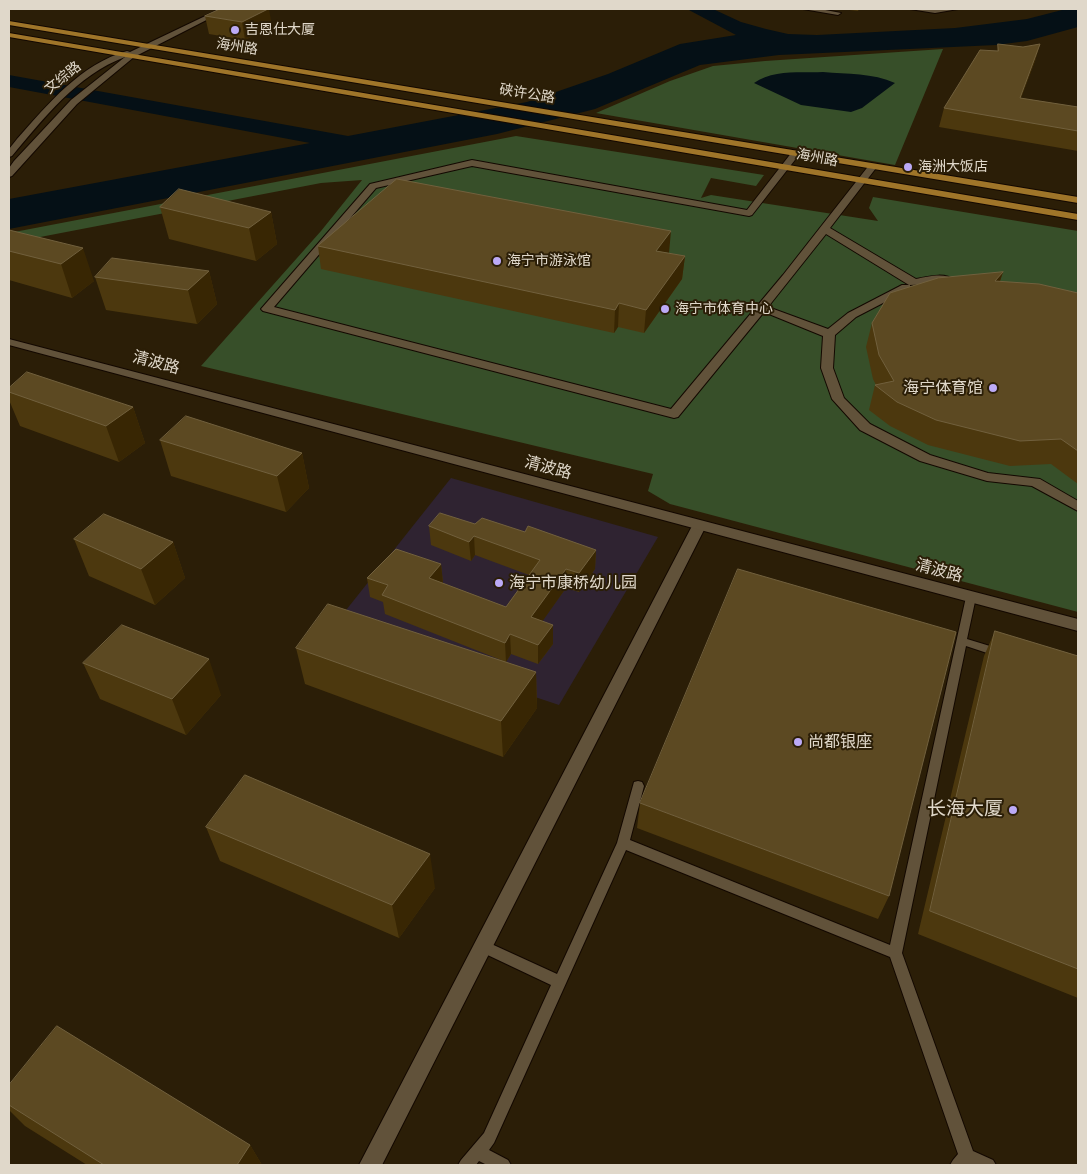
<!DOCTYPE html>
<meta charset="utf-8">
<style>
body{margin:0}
#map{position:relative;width:1087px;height:1174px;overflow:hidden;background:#2b1e07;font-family:Karla,sans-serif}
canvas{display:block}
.frame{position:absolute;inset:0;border:10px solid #e0d8ca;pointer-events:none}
</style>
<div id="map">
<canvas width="1087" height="1174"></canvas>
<div class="frame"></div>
</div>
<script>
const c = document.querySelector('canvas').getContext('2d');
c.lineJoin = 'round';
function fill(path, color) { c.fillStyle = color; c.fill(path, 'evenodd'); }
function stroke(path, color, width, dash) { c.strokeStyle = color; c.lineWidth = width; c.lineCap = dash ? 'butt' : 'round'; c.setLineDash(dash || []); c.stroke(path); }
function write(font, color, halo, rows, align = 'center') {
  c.font = font + ' Karla,"Noto Sans SC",sans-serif'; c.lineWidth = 4; c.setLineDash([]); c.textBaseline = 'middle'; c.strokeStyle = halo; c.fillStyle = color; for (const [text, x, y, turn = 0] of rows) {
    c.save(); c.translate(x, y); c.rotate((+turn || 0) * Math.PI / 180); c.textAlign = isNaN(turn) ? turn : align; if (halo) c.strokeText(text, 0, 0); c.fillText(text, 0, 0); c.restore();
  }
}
fill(new Path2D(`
 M 451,478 L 658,537 L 559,705 L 331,629 Z`), '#2f2331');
fill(new Path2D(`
 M 943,49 L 895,165 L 596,113 L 670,81 L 713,66 L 765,61 Z
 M 516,136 L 764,175 L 756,186 L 711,178 L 701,198 L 711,195 L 878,221 L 869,208 L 873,197 L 1078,231 L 1078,612 L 670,504 L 648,491 L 653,474 L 201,366 L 321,231 L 362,180 L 321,183 L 9,243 L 9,233 Z`), '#374f29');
fill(new Path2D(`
 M 687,9 L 713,9 L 741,22 L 766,29 L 788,34 L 817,35 L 955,28 L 1027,19 L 1066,9 L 1078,9 L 1078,27 L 1027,41 L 996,45 L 779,55 L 700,65 L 595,109 L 497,134 L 9,229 L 9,199 L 310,143 L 9,87 L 9,75 L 348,136 L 527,102 L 608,74 L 680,44 L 736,35 Z
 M 823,72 C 847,74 873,73 895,83 L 862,108 L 851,112 L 801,105 L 754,83 C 773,69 800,73 823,72 Z`), '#051016');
const lane = new Path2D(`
 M 971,593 L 976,597 L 967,639 L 1003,650 L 1004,653 L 1003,656 L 999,657 L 966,646 L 902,953 L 973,1151 L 993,1160 L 996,1165 L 950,1165 L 953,1160 L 958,1154 L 890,957 L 626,850 L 494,1143 L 489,1150 L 508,1160 L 511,1165 L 487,1165 L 479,1161 L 476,1165 L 458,1165 L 461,1160 L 484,1133 L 551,985 L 477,950 L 475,946 L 477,942 L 482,940 L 487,942 L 557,974 L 617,843 L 634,782 L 638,781 L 642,782 L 644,786 L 630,840 L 890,945 L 966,597 Z`);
const street = new Path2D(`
 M 803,9 L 820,9 L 841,13 L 838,15 Z
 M 910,9 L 958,9 L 935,13 Z
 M 795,151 L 799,154 L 798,156 L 752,215 L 749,216 L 472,166 L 376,188 L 274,307 L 671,409 L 783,275 L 870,164 L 876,164 L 876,168 L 830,228 L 916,279 C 927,277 945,272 954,280 L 949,283 L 910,285 L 910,289 L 856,317 L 835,335 L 833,368 L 844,398 L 870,424 L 930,455 L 988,473 L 1040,479 L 1078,501 L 1078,511 L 1032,486 L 987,481 L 920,461 L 860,430 L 832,399 L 821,368 L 823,336 L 764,312 L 678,417 L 674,418 L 263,311 L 261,309 L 370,184 L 472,160 L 747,210 L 792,152 ZM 826,234 L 909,285 L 902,285 L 848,313 L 828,329 L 768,307 Z
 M 699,521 L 706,526 L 382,1165 L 359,1165 L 692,526 Z`);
const secondary = new Path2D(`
 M 220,9 L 228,9 L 134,57 L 77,104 L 12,176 L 9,177 L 9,168 L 14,161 L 71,100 L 125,57 C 77,75 44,118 12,156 L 9,157 L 9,149 L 17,139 C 48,104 81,64 127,51 L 130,52 Z
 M 9,339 L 1078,619 L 1078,631 L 9,345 Z`);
const primary = new Path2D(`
 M 9,21 L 1078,197 L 1078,203 L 9,25 Z
 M 9,33 L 1078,214 L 1078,220 L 9,37 Z`);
stroke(lane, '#130800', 2);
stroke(street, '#130800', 2);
stroke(secondary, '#130800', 2);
stroke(primary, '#130800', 2);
fill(lane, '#61523a');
fill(street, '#61523a');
fill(secondary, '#61523a');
fill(primary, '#9f7529');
fill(new Path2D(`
 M 841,9 L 859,9 L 858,11 Z
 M 205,16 L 272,26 L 245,40 L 209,34 Z
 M 998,44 L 1023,47 L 1040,44 L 1035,61 L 1021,98 L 1078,107 L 1078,151 L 939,127 L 944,108 L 997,51 Z
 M 160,207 L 271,212 L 277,244 L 256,261 L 169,239 Z
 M 9,230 L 94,281 L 72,298 L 9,280 Z
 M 318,246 L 668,253 L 685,256 L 682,279 L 644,333 L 618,327 L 614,333 L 321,269 Z
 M 209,271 L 217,304 L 197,324 L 106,310 L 95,277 Z
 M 1003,272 L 1000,281 L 1078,293 L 1078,484 L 1051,464 L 1010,466 L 928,445 L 890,426 L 869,410 L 875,385 L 876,385 L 873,379 L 866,347 L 872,323 Z
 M 9,388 L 133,407 L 145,443 L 119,462 L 20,426 L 9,400 Z
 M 160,440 L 302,453 L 309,488 L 286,512 L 171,476 Z
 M 475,524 L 525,532 L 596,550 L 595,569 L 579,592 L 566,588 L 542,621 L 553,644 L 538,664 L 511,654 L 506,662 L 536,672 L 537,708 L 503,757 L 305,684 L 296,648 L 501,660 L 385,614 L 383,602 L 370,597 L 367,578 L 441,564 L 443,583 L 506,607 L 529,575 L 475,555 L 471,561 L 431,545 L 429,526 Z
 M 74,539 L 173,542 L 185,578 L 155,605 L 89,576 Z
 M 995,631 L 1078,656 L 1078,998 L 918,934 L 984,656 Z
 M 83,663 L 221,695 L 186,735 L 100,699 Z
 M 640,803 L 889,896 L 878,919 L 637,828 Z
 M 206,827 L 435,888 L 399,938 L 220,861 Z
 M 9,1085 L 250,1145 L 262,1165 L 87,1165 L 25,1126 L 9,1110 Z`), '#4c380e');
fill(new Path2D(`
 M 268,9 L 269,9 L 272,26 L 245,40 L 242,22 Z
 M 1040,44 L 1035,61 L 1014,116 L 1020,98 Z
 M 271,212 L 277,244 L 256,261 L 249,228 Z
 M 671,231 L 669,253 L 656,251 Z
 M 83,248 L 94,281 L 72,298 L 61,264 Z
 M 685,256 L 682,279 L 644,333 L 646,310 Z
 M 209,271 L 217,304 L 197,324 L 188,290 Z
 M 1003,272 L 995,296 L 995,281 Z
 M 619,303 L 618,327 L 614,333 L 615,310 Z
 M 133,407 L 145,443 L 119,462 L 106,426 Z
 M 302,453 L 309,488 L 286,512 L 277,476 Z
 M 474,536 L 475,555 L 471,561 L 469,542 Z
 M 173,542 L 185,578 L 155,605 L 141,569 Z
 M 596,550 L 595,569 L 579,592 L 579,573 Z
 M 441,564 L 443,583 L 429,578 Z
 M 566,569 L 566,588 L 532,636 L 531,617 Z
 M 553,625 L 553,644 L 538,664 L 538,645 Z
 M 510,634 L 511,654 L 506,662 L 505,643 Z
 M 209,659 L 221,695 L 186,735 L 172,699 Z
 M 536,672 L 537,708 L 503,757 L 501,721 Z
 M 430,854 L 435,888 L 399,938 L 392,905 Z
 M 250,1145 L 262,1165 L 237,1165 Z`), '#382603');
const building = new Path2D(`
 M 220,9 L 268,9 L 242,22 L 205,16 Z
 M 998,44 L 1023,47 L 1040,44 L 1020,98 L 1078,107 L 1078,131 L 944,108 L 980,50 L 998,51 Z
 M 397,179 L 671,231 L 656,251 L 685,256 L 646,310 L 619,303 L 615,310 L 318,246 Z
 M 179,189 L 271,212 L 249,228 L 160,207 Z
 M 9,230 L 83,248 L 61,264 L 9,251 Z
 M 112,258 L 209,271 L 188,290 L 95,277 Z
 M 1003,272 L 995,281 L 1039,284 L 1078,293 L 1078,451 L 1061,439 L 1020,441 L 936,420 L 897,402 L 875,385 L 894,381 L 879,355 L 872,323 L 890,293 L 938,278 Z
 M 27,372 L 133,407 L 106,426 L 9,392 L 9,388 Z
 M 186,416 L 302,453 L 277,476 L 160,440 Z
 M 440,513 L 475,524 L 482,518 L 525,532 L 528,526 L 596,550 L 579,573 L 566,569 L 531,617 L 553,625 L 538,645 L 510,634 L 505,643 L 382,595 L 388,585 L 367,578 L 396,549 L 441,564 L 429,578 L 506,607 L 540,560 L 474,536 L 469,542 L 429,526 Z
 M 104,514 L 173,542 L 141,569 L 74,539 Z
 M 738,569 L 956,632 L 889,896 L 640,803 Z
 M 328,604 L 536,672 L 501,721 L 296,648 Z
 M 122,625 L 209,659 L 172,699 L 83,663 Z
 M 995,631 L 1078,656 L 1078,969 L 930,911 Z
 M 245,775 L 430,854 L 392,905 L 206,827 Z
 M 57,1026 L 250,1145 L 237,1165 L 104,1165 L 9,1105 L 9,1085 Z`);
fill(building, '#5c4922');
stroke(building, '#71603d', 1);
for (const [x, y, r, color] of [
 [235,30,5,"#bcaaf6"],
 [908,167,5,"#bcaaf6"],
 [497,261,5,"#bcaaf6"],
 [665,309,5,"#bcaaf6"],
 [993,388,5,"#bcaaf6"],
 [499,583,5,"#bcaaf6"],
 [798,742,5,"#bcaaf6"],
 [1013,810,5,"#bcaaf6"]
]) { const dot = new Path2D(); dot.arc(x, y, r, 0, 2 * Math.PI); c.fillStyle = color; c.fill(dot); stroke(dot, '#2b1e07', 2); }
write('14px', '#e0d8ca', '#2b1e07', [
 ["吉恩仕大厦",245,30],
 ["海洲大饭店",918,167],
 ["海宁市游泳馆",507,261],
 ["海宁市体育中心",675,309]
], 'left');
write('14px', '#e0d8ca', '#2b1e07', [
 ["海州路",237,47,9],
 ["文综路",63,78,-39],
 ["硖许公路",527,94,9],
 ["海州路",817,158,10]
]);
write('16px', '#e0d8ca', '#2b1e07', [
 ["清波路",156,363,15],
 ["清波路",548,468,15],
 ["清波路",939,571,15]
]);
write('16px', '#e0d8ca', '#2b1e07', [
 ["海宁体育馆",983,388,"right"],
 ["海宁市康桥幼儿园",509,583],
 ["尚都银座",808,742]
], 'left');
write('19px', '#e0d8ca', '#2b1e07', [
 ["长海大厦",1003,810]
], 'right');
</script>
